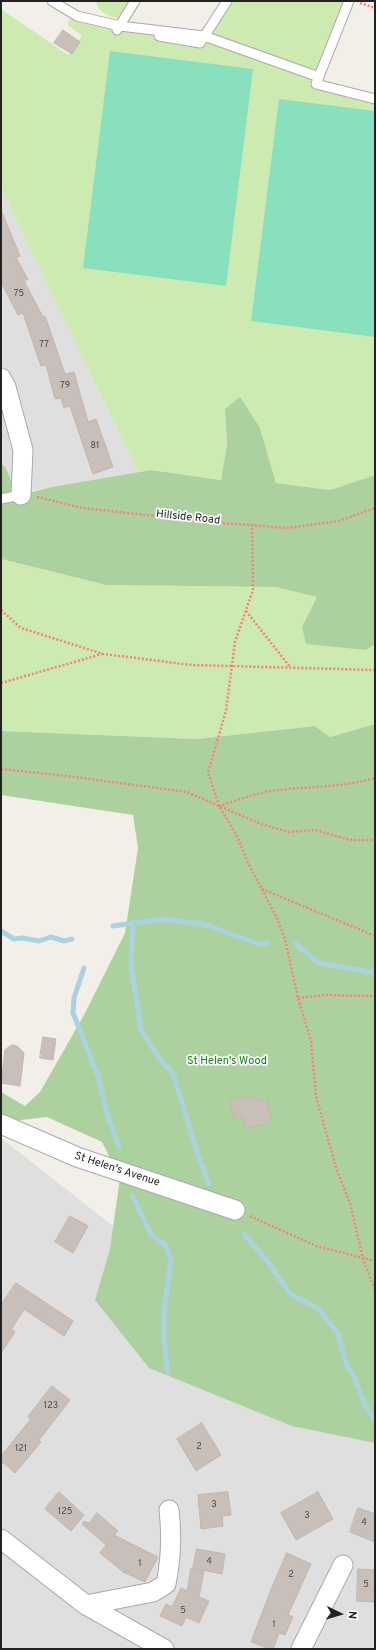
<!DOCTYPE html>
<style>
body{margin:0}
#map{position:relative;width:376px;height:1650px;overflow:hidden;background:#f2efe9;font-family:Overpass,sans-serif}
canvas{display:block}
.frame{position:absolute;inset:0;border:2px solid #222;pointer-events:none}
.north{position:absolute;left:320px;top:1594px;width:40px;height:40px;-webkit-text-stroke:3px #fff;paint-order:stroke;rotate:95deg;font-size:11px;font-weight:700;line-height:16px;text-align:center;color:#222}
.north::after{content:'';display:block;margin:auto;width:14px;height:18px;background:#222;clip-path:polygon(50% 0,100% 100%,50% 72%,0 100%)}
</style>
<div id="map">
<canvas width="376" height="1650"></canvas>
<div class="frame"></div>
<div class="north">N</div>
</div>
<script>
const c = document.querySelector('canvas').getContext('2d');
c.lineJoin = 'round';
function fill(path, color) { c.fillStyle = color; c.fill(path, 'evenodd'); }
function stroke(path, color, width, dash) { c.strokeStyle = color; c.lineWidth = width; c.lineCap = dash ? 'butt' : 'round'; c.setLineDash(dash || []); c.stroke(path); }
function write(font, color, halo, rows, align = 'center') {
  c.font = font + ' Overpass,sans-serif'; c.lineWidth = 3.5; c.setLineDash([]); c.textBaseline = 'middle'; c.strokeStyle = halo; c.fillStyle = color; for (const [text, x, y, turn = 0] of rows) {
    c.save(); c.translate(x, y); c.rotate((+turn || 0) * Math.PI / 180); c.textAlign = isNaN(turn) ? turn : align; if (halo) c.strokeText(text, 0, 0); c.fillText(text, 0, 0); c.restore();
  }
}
fill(new Path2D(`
 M 1,188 L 138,472 L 1,497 Z
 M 1,1138 L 375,1432 L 375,1649 L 1,1649 Z`), '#e0dfdf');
fill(new Path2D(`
 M 96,1 L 135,1 L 123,20 C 111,16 98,15 96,1 Z
 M 227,1 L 349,1 L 316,84 L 375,99 L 375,475 L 330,490 L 276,483 L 260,428 L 225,409 L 227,445 L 221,480 L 151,470 L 138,472 L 1,188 L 1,9 L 68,55 L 82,36 L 67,24 L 70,19 L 117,30 L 199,43 Z
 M 1,559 L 106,585 L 275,587 L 317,597 L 302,627 L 366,650 L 375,644 L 375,724 L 330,737 L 315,726 L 197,739 L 1,731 Z`), '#cdebb0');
fill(new Path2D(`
 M 240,397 L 260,428 L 276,483 L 330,490 L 375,475 L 375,644 L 366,650 L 306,644 L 302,627 L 317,597 L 275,587 L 106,585 L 1,559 L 1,465 L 5,466 L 17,496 L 52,487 L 151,470 L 221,480 L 227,445 L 225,409 Z
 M 375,724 L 375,1443 L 292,1426 L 149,1368 L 95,1300 L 110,1249 L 120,1178 L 102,1142 L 47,1117 L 14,1121 L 1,1113 L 1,1092 L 25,1106 L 40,1092 L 84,1015 L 125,933 L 138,848 L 133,815 L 1,795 L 1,731 L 197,739 L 315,726 L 330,737 Z`), '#add19e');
fill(new Path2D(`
 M 110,51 L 253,69 L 226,286 L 83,268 Z
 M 279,99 L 375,111 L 375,337 L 251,321 Z`), '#88e0be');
stroke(new Path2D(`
 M 133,923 L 131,965 L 141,1030 L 159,1058 L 173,1073 L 198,1155 L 209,1184
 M 113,926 L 162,919 L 203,924 L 259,944 L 268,943
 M 1,931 L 14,939 L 22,938 L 39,941 L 51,937 L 64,941 L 72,939
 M 296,944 L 319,963 L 375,973
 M 84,968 L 74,998 L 73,1013 L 98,1076 L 107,1113 L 119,1147
 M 132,1195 L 151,1234 L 166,1246 L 171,1260 L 164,1311 L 164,1341 L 168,1372
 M 244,1234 L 268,1262 L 290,1294 L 319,1309 L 338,1334 L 346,1363 L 355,1379 L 363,1401 L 375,1420`), '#aad3df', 5);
const building = new Path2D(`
 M 63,30 L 80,42 L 72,54 L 54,43 Z
 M 1,210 L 20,256 L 16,258 L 28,279 L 24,281 L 43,317 L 45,316 L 65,374 L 74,372 L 88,422 L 96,419 L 113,467 L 93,474 L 70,406 L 64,408 L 61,398 L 55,399 L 46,365 L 41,366 L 23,313 L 18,315 L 1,282 Z
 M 43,1037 L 56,1039 L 53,1060 L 40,1058 Z
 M 12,1045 L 17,1046 L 24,1053 L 20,1086 L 1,1083 L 5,1050 Z
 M 244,1096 L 245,1099 L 257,1096 L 258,1101 L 267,1099 L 272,1122 L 246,1129 L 243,1116 L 234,1119 L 230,1100 Z
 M 70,1216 L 88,1226 L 73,1253 L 55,1242 Z
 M 16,1283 L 73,1321 L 64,1336 L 24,1309 L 11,1330 L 15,1332 L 1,1353 L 1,1305 Z
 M 52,1386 L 70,1400 L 39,1440 L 41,1442 L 15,1473 L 1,1461 L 1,1456 L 31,1419 L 28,1417 Z
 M 202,1423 L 221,1455 L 196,1471 L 177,1439 Z
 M 59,1492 L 84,1515 L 71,1531 L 45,1509 Z
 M 228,1492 L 231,1515 L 222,1516 L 223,1526 L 201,1529 L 198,1495 Z
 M 318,1492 L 333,1519 L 296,1540 L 281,1513 Z
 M 358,1508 L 375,1514 L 375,1542 L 350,1532 Z
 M 97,1513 L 118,1531 L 114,1535 L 158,1557 L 145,1582 L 123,1572 L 100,1553 L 106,1545 L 82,1524 L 84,1521 L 89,1523 Z
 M 197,1549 L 225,1554 L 222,1574 L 193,1568 Z
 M 287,1553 L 311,1564 L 288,1615 L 293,1617 L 285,1635 L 279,1633 L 273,1649 L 270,1649 L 251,1642 L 272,1587 Z
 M 191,1569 L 204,1571 L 199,1597 L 209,1601 L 199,1623 L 186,1617 L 182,1626 L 160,1616 L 166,1604 L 172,1607 L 181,1588 L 187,1591 Z
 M 358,1569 L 375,1570 L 375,1602 L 357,1601 Z`);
fill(building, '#c7bfb8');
stroke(building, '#c4b6ab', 1);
const service = new Path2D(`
 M 52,1 L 77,16 L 120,26 L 204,36 L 319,77
 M 349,1 L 316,84 L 375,99
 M 117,30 L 135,1
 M 159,36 L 200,43 L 227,1
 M 1,499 L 21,495`);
const minor = new Path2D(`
 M 1,378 L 6,387 L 23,450 L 21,495
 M 1,1124 L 77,1157 L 235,1210
 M 1,1539 L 86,1605 L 164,1649
 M 86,1605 L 153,1592 L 166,1584 C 171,1559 172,1535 169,1510
 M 301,1649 L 343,1565`);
stroke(service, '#a9a9a9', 11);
stroke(minor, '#a9a9a9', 21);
stroke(new Path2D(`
 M 360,3 L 375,8
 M 37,497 L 82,508 L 210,522 L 287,528 L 339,521 L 375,508
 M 252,524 L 253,590 L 235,642 L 226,711 L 208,772 L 219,806 L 237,836 L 248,863 L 276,916 L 285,939 L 298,998 L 311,1041 L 316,1096 L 337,1171 L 350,1203 L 363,1259 L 375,1290
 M 1,610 L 21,628 L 103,654 L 191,665 L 375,670
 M 246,611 L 290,667
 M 1,683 L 102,654
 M 1,769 L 67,776 L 187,792 L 261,824 L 288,832 L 315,830 L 350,840 L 375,840
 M 219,806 C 236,801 253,794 270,791 C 305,786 341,788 375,778
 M 262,889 L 375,936
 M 298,998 L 324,995 L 375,996
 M 250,1216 L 316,1246 L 375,1261`), '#fa8072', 2.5, [2, 2]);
stroke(service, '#fff', 9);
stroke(minor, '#fff', 19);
write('9px', '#4b4948', null, [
 ["75",19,294],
 ["77",44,345],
 ["79",65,386],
 ["81",95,446],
 ["123",51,1406],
 ["2",199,1447],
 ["121",21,1449],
 ["3",214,1505],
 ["125",65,1512],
 ["3",307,1516],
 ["4",364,1523],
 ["4",209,1562],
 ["1",140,1564],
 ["2",291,1575],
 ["5",366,1585],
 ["5",183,1611],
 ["1",274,1625]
]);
write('11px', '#222', '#fff', [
 ["Hillside Road",188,518,6],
 ["St Helen's Avenue",117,1170,18]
]);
write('11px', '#0c8416', '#fff', [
 ["St Helen's Wood",227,1062]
]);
</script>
